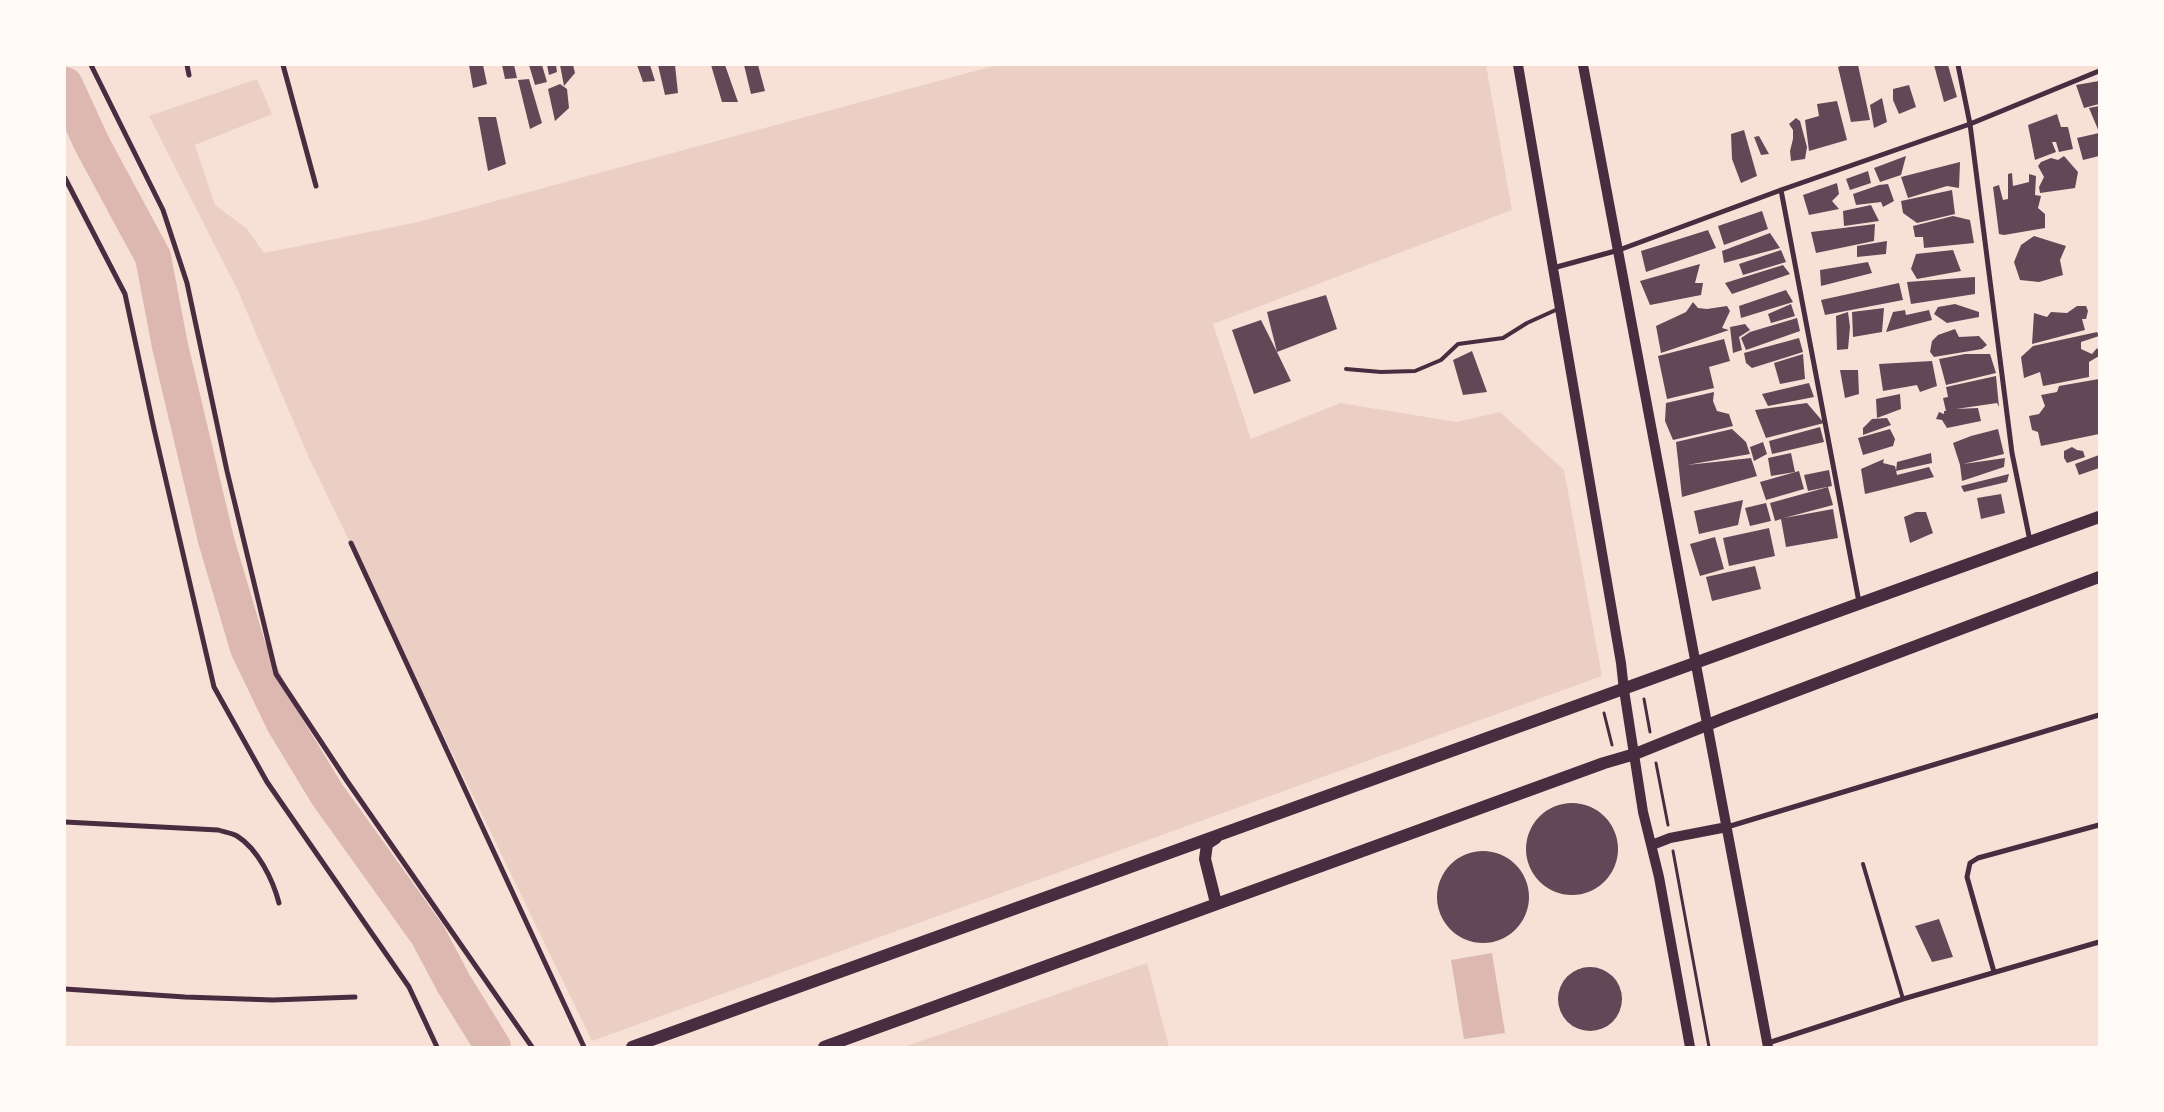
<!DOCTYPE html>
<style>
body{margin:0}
#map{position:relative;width:2164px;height:1112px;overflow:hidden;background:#f7e1d7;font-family:Georgia,serif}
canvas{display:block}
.frame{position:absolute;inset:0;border:66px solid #fffaf5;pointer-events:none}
</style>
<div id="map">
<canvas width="2164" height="1112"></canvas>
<div class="frame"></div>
</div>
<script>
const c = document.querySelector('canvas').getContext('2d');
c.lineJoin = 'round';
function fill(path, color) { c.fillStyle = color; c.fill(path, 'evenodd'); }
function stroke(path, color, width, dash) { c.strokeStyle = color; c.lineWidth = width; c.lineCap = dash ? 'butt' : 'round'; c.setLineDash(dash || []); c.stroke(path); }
fill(new Path2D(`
 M 997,65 L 1486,65 L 1512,210 L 1213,324 L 1251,439 L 1340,403 L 1457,422 L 1500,412 L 1564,470 L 1602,676 L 592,1041 L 309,458 L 238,291 L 149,116 L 257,79 L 272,114 L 195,145 L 215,205 L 246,228 L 264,253 L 418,222 Z
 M 1147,963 L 1169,1047 L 904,1047 Z`), '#ebcfc5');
fill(new Path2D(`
 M 1492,953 L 1505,1033 L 1464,1039 L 1451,960 Z`), '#dcb8b0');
stroke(new Path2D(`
 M 65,85 L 92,144 L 153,257 L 170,346 L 216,540 L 248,648 L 284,723 L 327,794 L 428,935 L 454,984 L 493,1047`), '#dcb8b0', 36);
fill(new Path2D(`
 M 469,65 L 483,65 L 487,84 L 473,88 Z
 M 502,65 L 514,65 L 517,78 L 505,79 Z
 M 529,65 L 542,65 L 547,82 L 535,85 Z
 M 547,65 L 556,65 L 557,72 L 549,75 Z
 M 560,65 L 573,65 L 575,73 L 564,86 Z
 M 637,65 L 650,65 L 655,81 L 643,82 Z
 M 658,65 L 675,65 L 678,93 L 665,95 Z
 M 711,65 L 725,65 L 738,102 L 722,102 Z
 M 744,65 L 758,65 L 765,91 L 751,94 Z
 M 1843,65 L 1858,65 L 1870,120 L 1851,122 L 1838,67 Z
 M 1934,65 L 1948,65 L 1957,97 L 1944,102 Z
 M 529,79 L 542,123 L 530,129 L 518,80 Z
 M 2099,81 L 2099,104 L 2084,108 L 2076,85 Z
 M 560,84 L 567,89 L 569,108 L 555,121 L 548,89 Z
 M 1909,85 L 1916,107 L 1899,114 L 1893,100 L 1893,89 Z
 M 1882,98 L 1887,122 L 1874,128 L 1870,105 Z
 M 1837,101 L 1847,140 L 1809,151 L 1805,120 L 1819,116 L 1817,104 Z
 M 2099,106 L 2099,132 L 2089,108 Z
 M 2057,114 L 2061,127 L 2068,127 L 2073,149 L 2059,152 L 2056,142 L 2052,142 L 2056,152 L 2035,160 L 2028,125 Z
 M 478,117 L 496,117 L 506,164 L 488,171 Z
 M 1796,118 L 1800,121 L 1807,147 L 1805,159 L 1791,161 L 1790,151 L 1793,139 L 1793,130 L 1789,124 Z
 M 1744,130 L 1757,176 L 1741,183 L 1732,159 L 1731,134 Z
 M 2099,133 L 2099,156 L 2083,160 L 2077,138 Z
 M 1759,136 L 1769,154 L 1761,155 L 1754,137 Z
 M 1906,156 L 1901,175 L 1880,182 L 1874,168 Z
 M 2064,156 L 2078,172 L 2075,188 L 2040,193 L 2039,187 L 2044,177 L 2038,166 L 2041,162 L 2051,158 L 2058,160 Z
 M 1960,162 L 1959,188 L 1947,186 L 1908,198 L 1901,177 Z
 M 1868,171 L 1871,183 L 1850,190 L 1846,179 Z
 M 2012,173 L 2013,186 L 2029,182 L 2029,174 L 2036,176 L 2035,195 L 2041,196 L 2038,208 L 2045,214 L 2045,228 L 2004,235 L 1999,234 L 1993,187 L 1999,185 L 2003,200 L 2008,199 L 2008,174 Z
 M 1837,183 L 1839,194 L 1832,201 L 1839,209 L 1809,215 L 1803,195 Z
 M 1888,184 L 1894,201 L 1883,207 L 1881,202 L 1856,205 L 1853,194 L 1879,185 Z
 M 1952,190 L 1955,214 L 1917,223 L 1903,213 L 1901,201 Z
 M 1871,205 L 1879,221 L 1844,226 L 1843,211 Z
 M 1762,211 L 1768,229 L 1724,245 L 1718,226 Z
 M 1953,216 L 1970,220 L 1974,243 L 1924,248 L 1923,237 L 1915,237 L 1913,226 Z
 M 1875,224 L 1874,241 L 1816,253 L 1811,232 Z
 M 1708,230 L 1716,248 L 1646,272 L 1641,251 Z
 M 1770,233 L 1780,248 L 1724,263 L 1722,251 Z
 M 2034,236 L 2066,246 L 2060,260 L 2063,275 L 2039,282 L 2020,280 L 2014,262 L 2021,245 Z
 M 1887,241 L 1886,254 L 1857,257 L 1857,246 Z
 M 1781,250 L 1786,262 L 1743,275 L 1739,264 Z
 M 1953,250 L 1961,271 L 1917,279 L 1911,269 L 1916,254 Z
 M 1868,262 L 1872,273 L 1821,286 L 1820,270 Z
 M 1700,264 L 1695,283 L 1703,283 L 1701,295 L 1650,305 L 1640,281 Z
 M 1783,265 L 1790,274 L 1732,294 L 1725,283 Z
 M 1975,277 L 1975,294 L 1911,304 L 1907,282 Z
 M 1899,283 L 1903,300 L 1825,315 L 1821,300 Z
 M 1786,290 L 1793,302 L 1741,318 L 1739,306 Z
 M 1326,295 L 1337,329 L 1277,352 L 1291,381 L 1254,394 L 1232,330 L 1261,320 L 1277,352 L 1267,312 Z
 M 1693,302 L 1698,308 L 1707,309 L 1727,306 L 1730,311 L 1722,328 L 1729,330 L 1661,353 L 1656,326 L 1686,312 Z
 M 1791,304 L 1795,316 L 1771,323 L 1768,314 Z
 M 1955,304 L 1979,312 L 1979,317 L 1947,323 L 1934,314 L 1938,307 Z
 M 2077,306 L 2086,306 L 2088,311 L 2086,319 L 2082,319 L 2085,330 L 2032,344 L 2034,313 L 2047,317 L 2051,312 L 2067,313 Z
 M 1884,308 L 1882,332 L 1853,337 L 1852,312 Z
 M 1905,310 L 1906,315 L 1929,310 L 1932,320 L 1886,332 L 1893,312 Z
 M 1848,312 L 1850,327 L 1848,349 L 1837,350 L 1836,316 Z
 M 1797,318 L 1800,331 L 1746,350 L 1741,338 L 1750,332 Z
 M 1745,324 L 1750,330 L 1739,337 L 1742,350 L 1733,353 L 1730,327 Z
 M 1955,329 L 1959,337 L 1979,336 L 1987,345 L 1982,349 L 1934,357 L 1930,352 L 1932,341 L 1938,335 Z
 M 2097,332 L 2099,336 L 2081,342 L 2081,349 L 2092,354 L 2097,348 L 2099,351 L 2099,356 L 2089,362 L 2089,377 L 2043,386 L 2040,372 L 2024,378 L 2021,357 L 2033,346 Z
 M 1799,338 L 1803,352 L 1752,368 L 1746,363 L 1744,353 Z
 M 1724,339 L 1730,361 L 1709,367 L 1714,388 L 1667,399 L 1658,356 Z
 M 1472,351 L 1487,392 L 1463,395 L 1453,360 Z
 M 1803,354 L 1805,379 L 1780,384 L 1774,363 Z
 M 1965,354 L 1990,354 L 1996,373 L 1946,385 L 1939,359 Z
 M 1932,361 L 1937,386 L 1920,392 L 1917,385 L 1883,391 L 1879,364 Z
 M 1840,370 L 1858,370 L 1859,394 L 1845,398 Z
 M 1996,376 L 1999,407 L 1997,403 L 1956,409 L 1978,408 L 1981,421 L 1947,428 L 1942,420 L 1936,419 L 1939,412 L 1944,414 L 1944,411 L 1946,411 L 1943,398 L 1948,397 L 1946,387 Z
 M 2099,379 L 2099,434 L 2041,446 L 2038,432 L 2032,430 L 2029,416 L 2039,414 L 2045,406 L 2041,395 L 2057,392 L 2059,386 Z
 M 1809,383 L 1814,397 L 1768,406 L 1762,394 Z
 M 1714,392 L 1713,401 L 1717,411 L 1729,414 L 1733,426 L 1673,440 L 1665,421 L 1666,403 Z
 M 1900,394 L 1901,409 L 1877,418 L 1876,399 Z
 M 1807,403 L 1824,423 L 1766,438 L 1755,410 Z
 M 1887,418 L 1891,425 L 1863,435 L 1863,428 L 1872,419 Z
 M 1820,427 L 1824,442 L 1772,454 L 1769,441 Z
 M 1732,429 L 1746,442 L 1750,454 L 1687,465 L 1751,458 L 1757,476 L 1682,497 L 1676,442 Z
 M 1890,429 L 1895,439 L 1893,446 L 1863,455 L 1858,438 Z
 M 1998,429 L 2004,454 L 1963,464 L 2005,458 L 2004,467 L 1962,481 L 1960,465 L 1953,443 L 1971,436 Z
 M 1763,442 L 1767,454 L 1754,461 L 1750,447 Z
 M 2072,447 L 2077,450 L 2083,451 L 2085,457 L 2067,463 L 2064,458 L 2064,451 Z
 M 1791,453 L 1795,472 L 1771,476 L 1768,458 Z
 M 1931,453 L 1932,463 L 1896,471 L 1897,462 Z
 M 2099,455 L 2099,468 L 2079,475 L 2075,464 Z
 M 1884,459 L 1883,463 L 1895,466 L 1897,475 L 1929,467 L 1934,477 L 1865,494 L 1861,469 Z
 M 1829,470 L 1832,486 L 1808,491 L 1804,475 Z
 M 1799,471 L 1804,489 L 1766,500 L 1760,482 Z
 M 2009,474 L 2007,482 L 1964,492 L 1961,486 Z
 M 1828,487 L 1833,505 L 1784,518 L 1833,509 L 1838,538 L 1786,547 L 1781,519 L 1775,521 L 1770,503 Z
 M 2001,494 L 2005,513 L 1981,519 L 1977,498 Z
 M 1743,500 L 1738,525 L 1699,534 L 1694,511 Z
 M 1766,503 L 1771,521 L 1750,526 L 1745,508 Z
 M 1916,512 L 1926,512 L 1933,533 L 1910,543 L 1904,517 Z
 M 1769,528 L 1775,556 L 1729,566 L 1723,538 Z
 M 1715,537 L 1724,569 L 1700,576 L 1690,544 Z
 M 1755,566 L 1761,589 L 1712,601 L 1706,577 Z
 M1526 849a46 46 0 1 1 92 0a46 46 0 1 1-92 0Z
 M1437 897a46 46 0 1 1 92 0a46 46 0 1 1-92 0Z
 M 1939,919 L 1953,957 L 1932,962 L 1915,926 Z
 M1558 999a32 32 0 1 1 64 0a32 32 0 1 1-64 0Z`), '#644757');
stroke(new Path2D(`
 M 1644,699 L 1650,732
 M 1604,713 L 1612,745
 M 1656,763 L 1668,825
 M 1673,851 L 1709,1047`), '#4a2c40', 3);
stroke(new Path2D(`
 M 1346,369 L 1381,372 L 1415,371 L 1441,360 L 1458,344 L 1503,338 L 1527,323 L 1560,308
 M 1863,864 L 1903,999`), '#4a2c40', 4);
stroke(new Path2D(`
 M 91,65 L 163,210 L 187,283 L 227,471 L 276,674 L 347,781 L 532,1047
 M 187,65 L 189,75
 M 283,65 L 316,186
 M 1958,65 L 1970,124 L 2012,453 L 2030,541
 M 65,178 L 125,294 L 154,429 L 214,687 L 267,782 L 409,987 L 437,1047
 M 1781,190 L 1859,602
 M 1553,268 L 1619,250 L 1781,190 L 1970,124 L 2099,71
 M 351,543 L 584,1047
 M 65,822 L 218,830 C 224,832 232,833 237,836 C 258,849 273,880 279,903
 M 1727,827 L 2099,715
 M 1994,972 L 1967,877 L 1970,863 L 1978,858 L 2099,825
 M 65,989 L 185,997 L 273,1000 L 355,997
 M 1768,1043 L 1903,999 L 2099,942`), '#4a2c40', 5);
stroke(new Path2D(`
 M 1518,65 L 1621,663 L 1624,690 L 1643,812 L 1659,877 L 1690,1047
 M 1583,65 L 1768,1047
 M 1652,845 L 1670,838 L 1727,827`), '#4a2c40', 10);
stroke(new Path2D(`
 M 1216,903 L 1205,859 L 1207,844 L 1216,838
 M 632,1047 L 2099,517
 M 824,1047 L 1604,763 L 1635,754 L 1727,717 L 2099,577`), '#4a2c40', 12);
</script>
